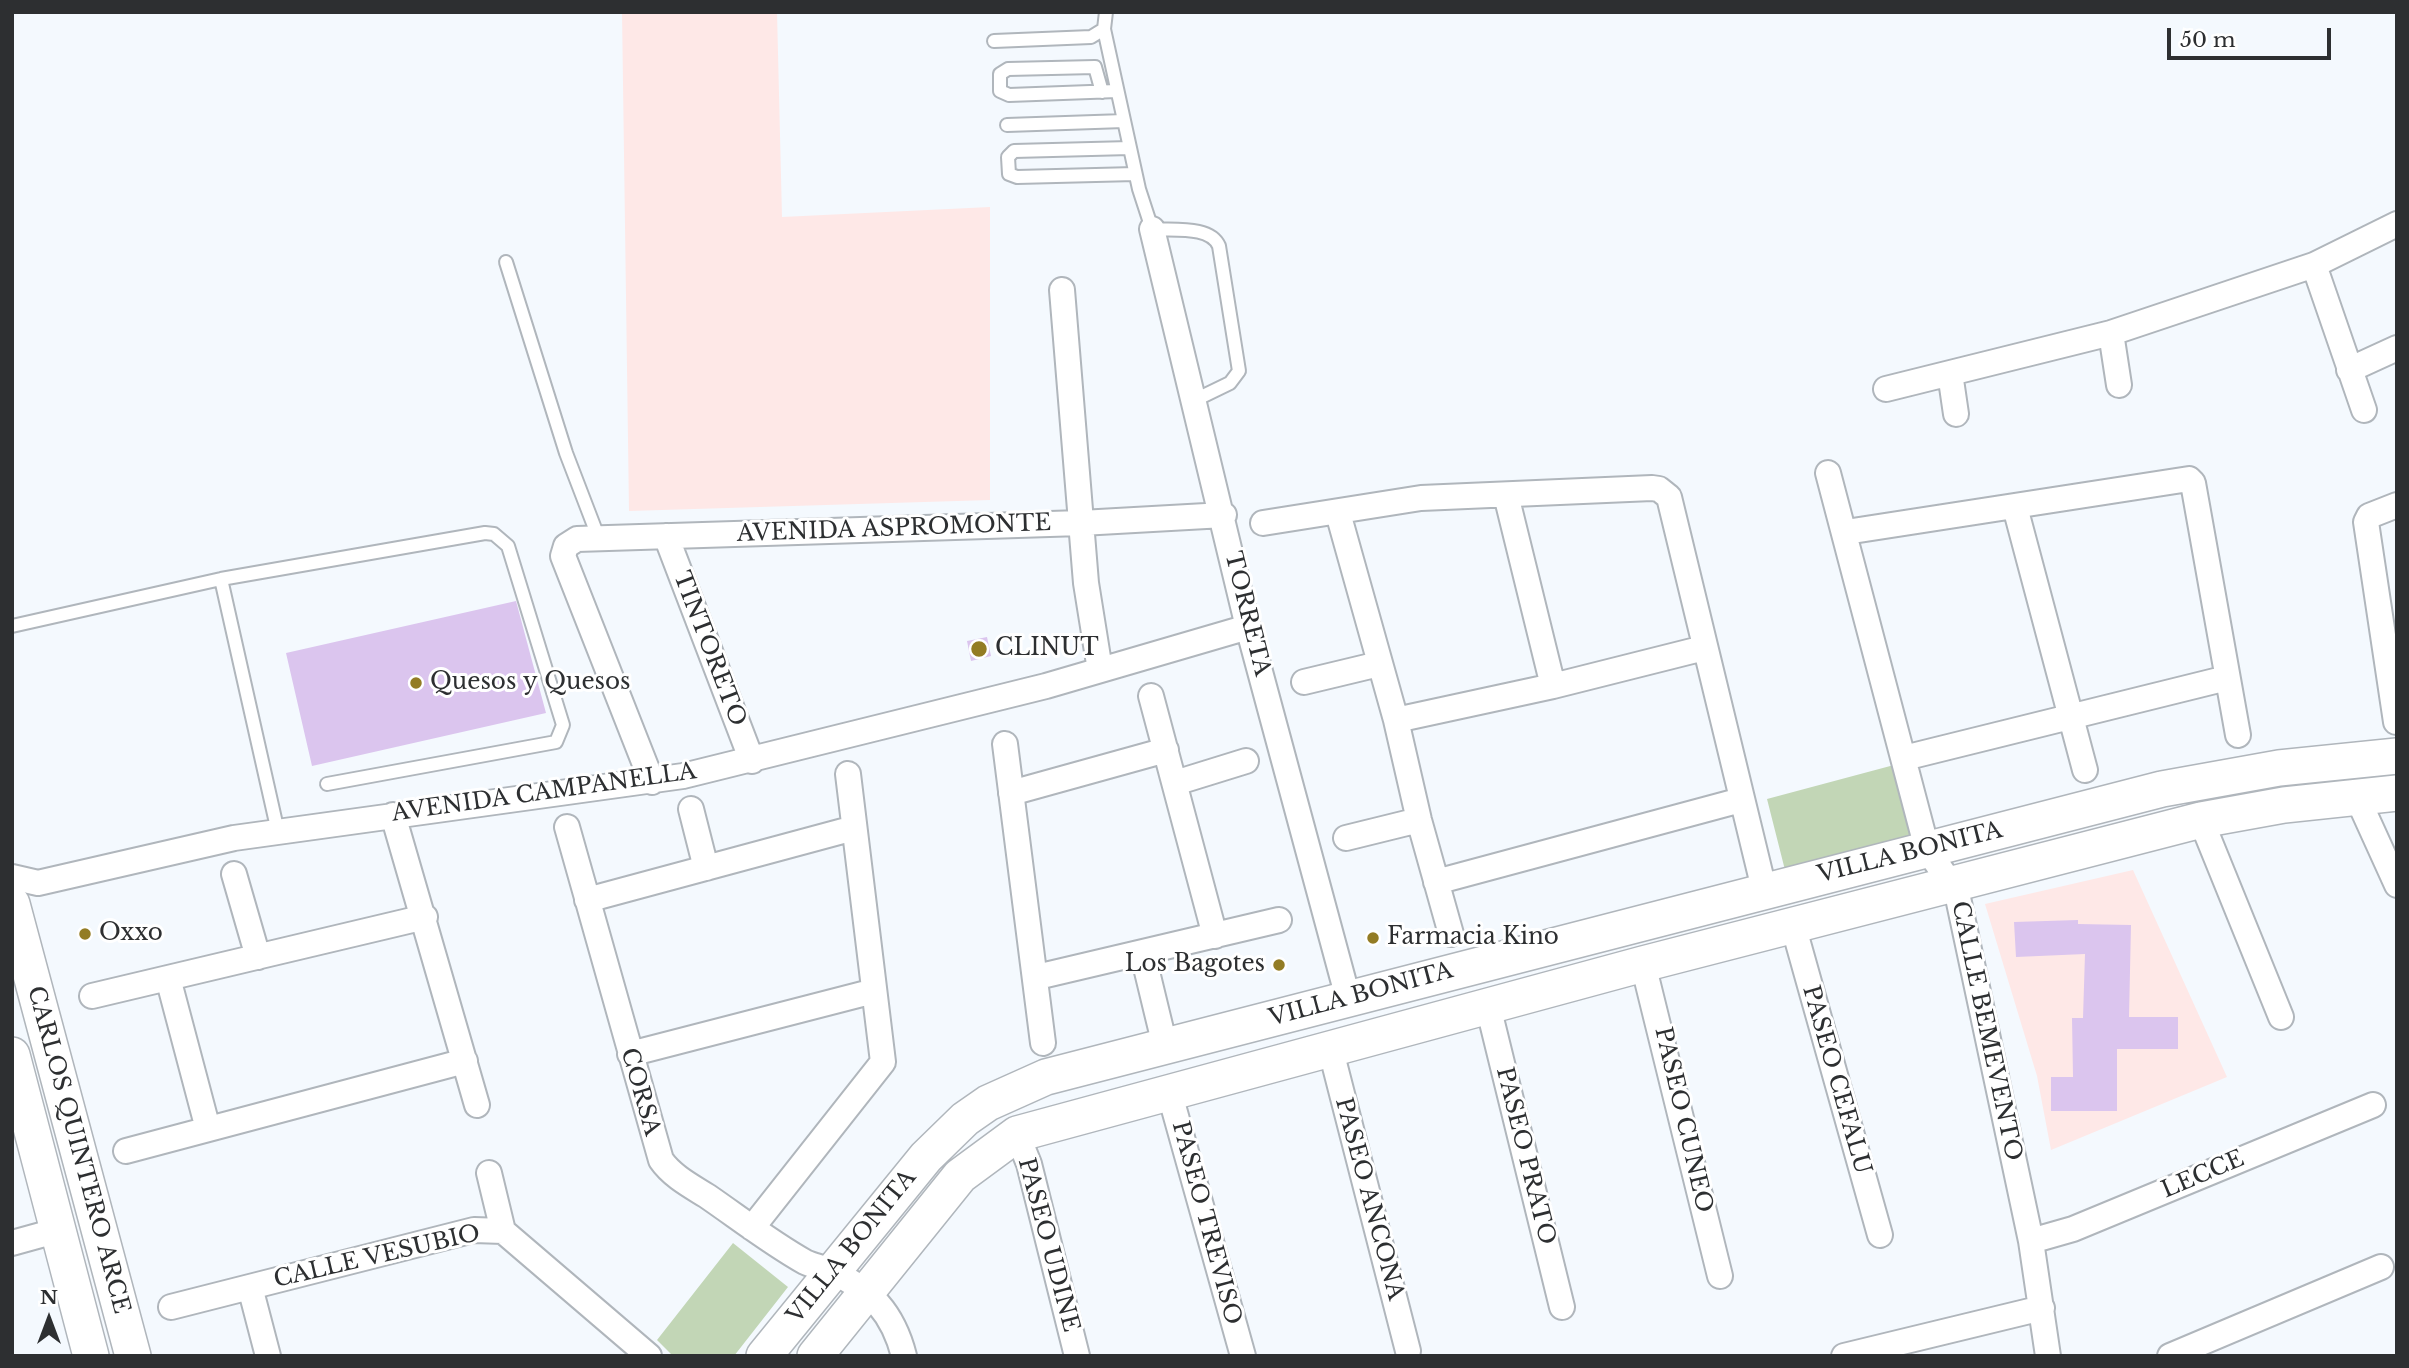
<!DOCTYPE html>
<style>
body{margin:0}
#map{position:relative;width:2409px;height:1368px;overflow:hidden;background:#f4f9fe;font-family:"Libre Baskerville",serif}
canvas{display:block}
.frame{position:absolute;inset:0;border:14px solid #2d2f31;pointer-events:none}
.north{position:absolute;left:14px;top:1284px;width:70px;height:70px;-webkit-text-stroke:5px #fff;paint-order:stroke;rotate:0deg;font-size:19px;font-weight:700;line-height:28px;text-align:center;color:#2d2f31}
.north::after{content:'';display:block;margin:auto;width:24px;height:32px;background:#2d2f31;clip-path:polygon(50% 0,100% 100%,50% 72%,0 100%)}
.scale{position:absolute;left:2167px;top:28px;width:164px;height:32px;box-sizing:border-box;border:4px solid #2d2f31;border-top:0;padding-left:9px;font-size:21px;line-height:24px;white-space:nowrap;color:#2d2f31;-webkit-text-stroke:5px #fff;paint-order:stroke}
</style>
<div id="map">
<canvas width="2409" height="1368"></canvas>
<div class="frame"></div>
<div class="north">N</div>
<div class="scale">50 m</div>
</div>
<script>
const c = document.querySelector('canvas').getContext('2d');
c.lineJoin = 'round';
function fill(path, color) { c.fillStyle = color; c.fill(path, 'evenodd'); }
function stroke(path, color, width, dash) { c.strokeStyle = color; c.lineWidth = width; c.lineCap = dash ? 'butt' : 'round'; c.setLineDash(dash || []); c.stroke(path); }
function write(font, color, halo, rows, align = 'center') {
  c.font = font + ' "Libre Baskerville",serif'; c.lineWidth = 6; c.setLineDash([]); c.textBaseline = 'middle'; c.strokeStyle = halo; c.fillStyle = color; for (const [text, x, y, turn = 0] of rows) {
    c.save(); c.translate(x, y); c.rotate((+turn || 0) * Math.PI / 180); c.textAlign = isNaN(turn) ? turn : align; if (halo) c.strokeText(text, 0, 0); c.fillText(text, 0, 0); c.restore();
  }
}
fill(new Path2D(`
 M 622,12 L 777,12 L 782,217 L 990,207 L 990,500 L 629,511 Z
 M 2133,870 L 2227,1077 L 2051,1150 L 2037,1076 L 1985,904 Z`), '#fee8e7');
fill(new Path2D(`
 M 1894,765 L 1914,840 L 1786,874 L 1767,799 Z
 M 733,1243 L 788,1287 L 734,1356 L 673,1356 L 657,1340 Z`), '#c2d6b6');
fill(new Path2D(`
 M 516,601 L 546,713 L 312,766 L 286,653 Z
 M 987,637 L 991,656 L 971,661 L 967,641 Z
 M 2078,920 L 2078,924 L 2131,925 L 2129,1017 L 2178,1017 L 2178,1049 L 2117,1049 L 2117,1111 L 2051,1111 L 2051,1077 L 2073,1077 L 2072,1018 L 2083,1018 L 2085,954 L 2016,957 L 2014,922 Z`), '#dbc5ee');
const lane = new Path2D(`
 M 1104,29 L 1139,189 L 1152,229 C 1172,231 1210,225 1219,246 L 1239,371 L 1230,383 L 1195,400
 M 994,41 L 1091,37 L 1104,29 L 1106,12
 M 1102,92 L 1095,67 L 1008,69 L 1000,74 L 1000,91 L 1009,95 L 1117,91
 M 1007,125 L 1124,121
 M 1130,148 L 1014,151 L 1008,157 L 1009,174 L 1017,177 L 1135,174
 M 506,262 L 566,453 L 599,539
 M 221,579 L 278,832
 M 12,626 L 221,579 L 485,533 L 494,534 L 508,546 L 563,725 L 556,742 L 327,784`);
const street = new Path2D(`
 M 1152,229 L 1248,627 L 1348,998
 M 2314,265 L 2364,410
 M 1062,290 L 1086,583 L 1100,670
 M 2111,333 L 2119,385
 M 2349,370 L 2397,348
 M 1950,373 L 1956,414
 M 1886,389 L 2111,333 L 2314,265 L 2397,224
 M 1828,473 L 1927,849 L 1957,893 L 2031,1241 L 2048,1356
 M 1506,495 L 1553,686
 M 2015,507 L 2085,770
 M 1338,513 L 1396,720 L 1419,820 L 1451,934
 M 1263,523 L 1421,498 L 1652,488 L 1659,489 L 1669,497 L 1764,889
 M 1846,532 L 2189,479 L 2193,483 L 2238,735
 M 666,536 L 752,761
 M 1304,682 L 1379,664
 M 1151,696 L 1215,936
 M 1396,720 L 1553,686 L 1704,648
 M 2396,722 L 2366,522 L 2369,516 L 2397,505
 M 1005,744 L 1043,1043
 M 1904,758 L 2227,678
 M 652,782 L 563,556 L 566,546 L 577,539 L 1081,523 L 1224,515
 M 1175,783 L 1246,761
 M 1011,793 L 1166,750
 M 2357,797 L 2397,885
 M 691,809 L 706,868
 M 393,815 L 477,1105
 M 2201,820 L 2281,1017
 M 567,827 L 661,1160 C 672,1176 691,1186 707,1196 C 739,1218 771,1243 805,1262 C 813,1266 822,1267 830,1271 C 871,1289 893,1313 904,1356
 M 1346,838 L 1419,820
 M 234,874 L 258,957
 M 12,877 L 38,883 L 234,838 L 683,776 L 1046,686 L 1248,627
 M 1436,882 L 1741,800
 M 587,900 L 854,828
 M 1793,925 L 1880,1235
 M 1143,955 L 1165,1046
 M 1643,964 L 1720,1276
 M 1037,977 L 1279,920
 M 168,978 L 208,1129
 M 92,996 L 425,917
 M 1488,1006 L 1562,1307
 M 1330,1047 L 1408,1351
 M 630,1054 L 874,991
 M 1169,1091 L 1243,1356
 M 1017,1134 L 1029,1164 L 1077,1356
 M 126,1151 L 465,1061
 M 489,1173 L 503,1231 L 649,1356
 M 752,1228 L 883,1062 L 848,774
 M 2031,1241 L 2073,1229 L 2373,1105
 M 12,1243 L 59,1230
 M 250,1287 L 268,1356
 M 171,1307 L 474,1230 L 503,1231
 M 1844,1356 L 2042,1308
 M 2170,1356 L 2381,1267`);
const secondary = new Path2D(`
 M 12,904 L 133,1356
 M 12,1055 L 91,1356
 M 764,1356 L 926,1157 L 965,1119 L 988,1103 L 1046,1077 L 2162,789 L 2279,768 L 2397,756
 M 815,1356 L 960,1176 L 1017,1134 L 1643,964 L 2201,820 L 2284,805 L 2397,793`);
stroke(lane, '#b0b6bc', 16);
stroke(street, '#b0b6bc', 28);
stroke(secondary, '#b0b6bc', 38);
stroke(lane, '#fff', 12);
stroke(street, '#fff', 24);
stroke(secondary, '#fff', 35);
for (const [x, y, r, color] of [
 [979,649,9,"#937c24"],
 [416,683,7,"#937c24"],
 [85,934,7,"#937c24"],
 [1373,938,7,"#937c24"],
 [1279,965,7,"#937c24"]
]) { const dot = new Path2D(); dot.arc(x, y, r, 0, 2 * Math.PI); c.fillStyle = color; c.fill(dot); stroke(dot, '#fff', 2.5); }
write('23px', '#2d2f31', '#fff', [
 ["AVENIDA ASPROMONTE",894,529,-2],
 ["TORRETA",1247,614,76],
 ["TINTORETO",709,649,69],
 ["AVENIDA CAMPANELLA",544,793,-8],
 ["VILLA BONITA",1910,853,-14],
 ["VILLA BONITA",1361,995,-15],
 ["CALLE BEMEVENTO",1986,1031,78],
 ["PASEO CEFALU",1836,1080,74],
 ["CORSA",640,1092,74],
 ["PASEO CUNEO",1683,1120,77],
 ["CARLOS QUINTERO ARCE",78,1150,75],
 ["PASEO PRATO",1525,1156,76],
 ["LECCE",2203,1175,-23],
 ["PASEO ANCONA",1369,1199,75],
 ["PASEO TREVISO",1206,1223,75],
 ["PASEO UDINE",1048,1245,75],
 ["VILLA BONITA",852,1247,-51],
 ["CALLE VESUBIO",377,1257,-13]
]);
write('23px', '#2d2f31', '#fff', [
 ["CLINUT",995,649],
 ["Quesos y Quesos",430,683],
 ["Oxxo",99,934],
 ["Farmacia Kino",1387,938],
 ["Los Bagotes",1265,965,"right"]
], 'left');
</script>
